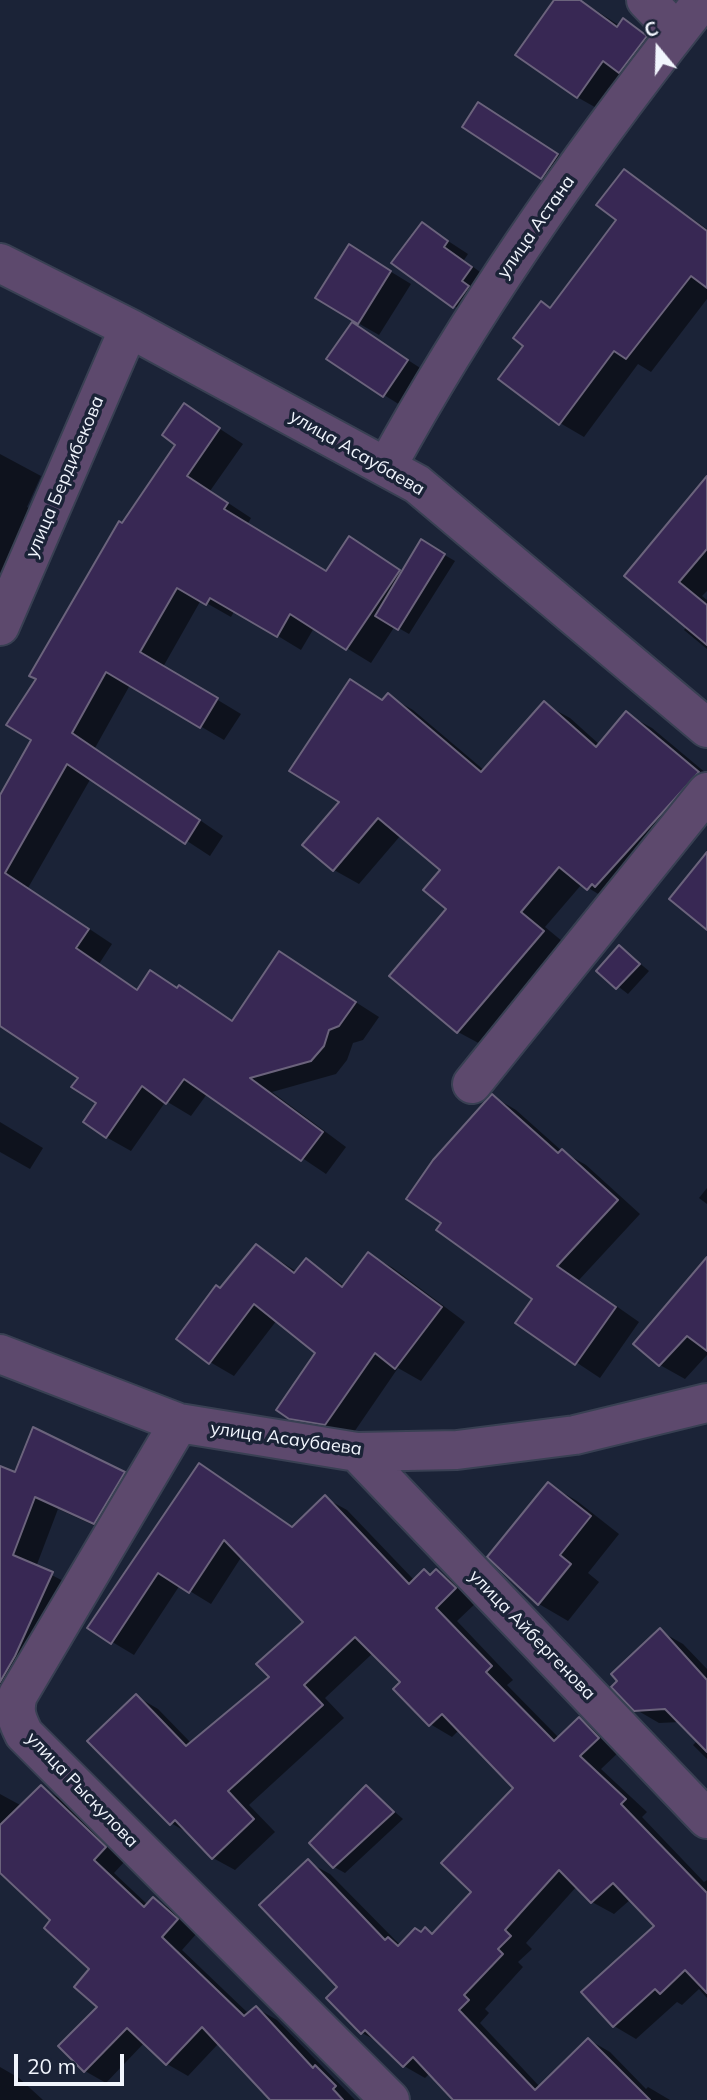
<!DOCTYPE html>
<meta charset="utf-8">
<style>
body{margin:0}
#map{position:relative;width:707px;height:2100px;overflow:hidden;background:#1b2337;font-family:Mulish,sans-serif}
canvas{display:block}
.north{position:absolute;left:623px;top:14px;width:70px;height:70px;-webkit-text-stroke:5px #1b2337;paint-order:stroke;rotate:341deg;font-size:19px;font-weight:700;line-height:28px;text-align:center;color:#f1f5fd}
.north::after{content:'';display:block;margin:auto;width:24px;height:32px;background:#f1f5fd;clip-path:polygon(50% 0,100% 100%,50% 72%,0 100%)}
.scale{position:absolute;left:14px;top:2054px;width:110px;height:32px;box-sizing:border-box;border:4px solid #f1f5fd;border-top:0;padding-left:9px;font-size:21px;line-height:24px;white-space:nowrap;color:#f1f5fd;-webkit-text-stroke:5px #1b2337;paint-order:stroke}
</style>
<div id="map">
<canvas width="707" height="2100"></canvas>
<div class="north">С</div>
<div class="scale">20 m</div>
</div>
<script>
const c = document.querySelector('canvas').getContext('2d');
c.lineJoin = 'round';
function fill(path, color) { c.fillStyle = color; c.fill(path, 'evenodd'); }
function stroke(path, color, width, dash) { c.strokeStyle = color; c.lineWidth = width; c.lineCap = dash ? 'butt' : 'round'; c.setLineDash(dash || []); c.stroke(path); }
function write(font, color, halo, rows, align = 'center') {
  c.font = font + ' Mulish,sans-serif'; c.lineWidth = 7; c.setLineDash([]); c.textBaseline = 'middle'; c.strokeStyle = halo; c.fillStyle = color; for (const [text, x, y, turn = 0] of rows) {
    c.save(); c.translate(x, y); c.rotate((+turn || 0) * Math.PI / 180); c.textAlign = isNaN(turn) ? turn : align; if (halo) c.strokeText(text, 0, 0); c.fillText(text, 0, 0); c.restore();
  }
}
fill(new Path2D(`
 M 556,0 L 580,0 L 620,26 L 623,21 L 653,38 L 607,114 L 577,97 Z
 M 500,117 L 578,167 L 563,190 L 464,127 Z
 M 625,171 L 707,229 L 707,299 L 651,372 L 638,364 L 584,437 L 560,423 L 552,309 L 619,220 Z
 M 422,224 L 468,254 L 464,260 L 492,281 L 475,318 L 454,306 Z
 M 370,259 L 411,284 L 379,335 L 358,323 Z
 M 352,324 L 428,373 L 405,408 L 384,395 Z
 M 185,406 L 243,444 L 210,491 L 251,518 L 247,525 L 327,573 L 350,539 L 403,572 L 422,542 L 455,561 L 409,634 L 395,626 L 371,663 L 314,628 L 301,650 L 235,610 L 231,617 L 201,600 L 163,667 L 241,714 L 224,740 L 130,685 L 95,748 L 223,836 L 210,856 L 91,778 L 28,888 L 112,944 L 99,964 L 139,990 L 151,972 L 234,1022 L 279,953 L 379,1017 L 363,1040 L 353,1043 L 347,1060 L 336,1074 L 272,1092 L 346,1147 L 326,1174 L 207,1094 L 191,1116 L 166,1101 L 131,1151 L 106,1137 L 98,1103 L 80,1078 L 0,1024 L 0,799 L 33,740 L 38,679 L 123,525 L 178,444 Z
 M 0,454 L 41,476 L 27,507 L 34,510 L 0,582 Z
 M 707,479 L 707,591 L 702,596 L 707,600 L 707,649 L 684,630 L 687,626 L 627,576 Z
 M 388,696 L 413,710 L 485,771 L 544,704 L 570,718 L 600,745 L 626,714 L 652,728 L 707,774 L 613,903 L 582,884 L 545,927 L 568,946 L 484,1046 L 458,1032 L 392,976 L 448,909 L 442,870 L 401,835 L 359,884 L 334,870 L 342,802 Z
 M 620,947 L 649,971 L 628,994 L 598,971 Z
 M 492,1096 L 516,1110 L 563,1152 L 586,1165 L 640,1214 L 579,1280 L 639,1322 L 600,1378 L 517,1323 L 534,1298 Z
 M 0,1122 L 43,1148 L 30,1169 L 0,1152 Z
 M 707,1188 L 707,1204 L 699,1198 Z
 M 257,1246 L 297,1272 L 306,1260 L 345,1286 L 369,1254 L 393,1268 L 465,1322 L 421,1381 L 398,1368 L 350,1438 L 315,1432 L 290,1417 L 318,1352 L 277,1320 L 234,1376 L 210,1362 L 221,1290 Z
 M 707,1259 L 707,1355 L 685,1379 L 660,1365 Z
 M 199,1465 L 294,1528 L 325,1498 L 347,1510 L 415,1581 L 424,1571 L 432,1576 L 437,1572 L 458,1584 L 477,1602 L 457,1621 L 513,1680 L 507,1685 L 559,1738 L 580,1719 L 601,1731 L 620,1751 L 601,1769 L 647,1812 L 642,1817 L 704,1882 L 707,1880 L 707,1998 L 699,1989 L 682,2005 L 677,2002 L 636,2039 L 614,2026 L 584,1993 L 656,1926 L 631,1899 L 614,1914 L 592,1902 L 577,1886 L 526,1943 L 532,1949 L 518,1962 L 523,1967 L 485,2009 L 489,2013 L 480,2023 L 540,2087 L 589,2040 L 610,2052 L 646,2089 L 648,2087 L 670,2100 L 455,2100 L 430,2073 L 425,2078 L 404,2066 L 381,2043 L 362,2033 L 340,1987 L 308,1862 L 330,1874 L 401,1946 L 426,1930 L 434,1934 L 473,1892 L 515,1788 L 459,1730 L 452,1737 L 430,1724 L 402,1682 L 373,1653 L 325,1698 L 344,1718 L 249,1805 L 275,1832 L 235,1870 L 213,1858 L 193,1836 L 171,1823 L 136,1696 L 158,1709 L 192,1744 L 271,1677 L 305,1622 L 242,1556 L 211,1604 L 180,1585 L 134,1655 L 89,1628 Z
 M 0,1468 L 16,1474 L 124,1473 L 147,1486 L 117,1536 L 58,1509 L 36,1567 L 75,1587 L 0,1724 Z
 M 548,1484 L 577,1501 L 619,1534 L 588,1573 L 599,1582 L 568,1621 L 539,1604 Z
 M 660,1631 L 683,1644 L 707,1669 L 707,1759 L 693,1745 L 698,1740 L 680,1722 L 659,1723 L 635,1709 Z
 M 41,1787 L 62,1800 L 126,1860 L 114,1873 L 148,1905 L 154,1899 L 174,1911 L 198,1932 L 182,1950 L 249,2014 L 256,2008 L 277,2020 L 355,2100 L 272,2100 L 219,2043 L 188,2076 L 167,2064 L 145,2042 L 106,2083 L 85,2071 L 99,2007 L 91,1969 L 53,1920 L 0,1871 L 0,1794 L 22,1806 Z
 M 366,1787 L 403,1819 L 345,1873 L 334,1867 Z
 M 0,2067 L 19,2078 L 43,2100 L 0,2100 Z`), '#0007');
const building = new Path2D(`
 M 554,0 L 580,0 L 617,27 L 623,18 L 647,36 L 619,73 L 603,61 L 577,98 L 515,55 Z
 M 478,102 L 558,154 L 541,179 L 462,127 Z
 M 624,169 L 707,231 L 707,288 L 691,276 L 626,359 L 614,351 L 559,425 L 498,379 L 523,346 L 513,338 L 541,301 L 550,308 L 616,220 L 596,205 Z
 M 422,222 L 448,241 L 444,247 L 472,267 L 462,281 L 469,286 L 453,308 L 391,263 Z
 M 349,244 L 391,271 L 358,324 L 315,298 Z
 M 352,322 L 408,360 L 383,397 L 326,359 Z
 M 184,403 L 220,428 L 187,476 L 228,503 L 224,509 L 326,571 L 349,536 L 400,570 L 346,650 L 290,614 L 277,637 L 210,598 L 206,605 L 177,588 L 140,652 L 218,698 L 200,728 L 106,672 L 72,733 L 200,820 L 185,844 L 67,764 L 5,873 L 89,929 L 76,948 L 137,990 L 150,970 L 177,988 L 179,985 L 232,1021 L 279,951 L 356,1002 L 339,1026 L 329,1030 L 324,1046 L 311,1061 L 250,1078 L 323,1132 L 301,1161 L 184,1079 L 166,1104 L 142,1086 L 106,1138 L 83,1122 L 96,1103 L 71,1087 L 78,1078 L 0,1026 L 0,795 L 31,740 L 6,725 L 36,679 L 29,676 L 119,521 L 122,523 L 175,445 L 162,435 Z
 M 707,476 L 707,549 L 679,582 L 707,605 L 707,645 L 624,576 Z
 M 421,539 L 445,554 L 398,630 L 375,616 Z
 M 350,679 L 382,700 L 388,693 L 481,772 L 544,701 L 596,747 L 626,711 L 699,772 L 595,887 L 592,884 L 587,890 L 559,867 L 521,912 L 544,931 L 457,1033 L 389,976 L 446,909 L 423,890 L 440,870 L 378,818 L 333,871 L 302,845 L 339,802 L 289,771 Z
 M 707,852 L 707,930 L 669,899 Z
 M 619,945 L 640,964 L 616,989 L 596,971 Z
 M 492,1094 L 558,1153 L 562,1149 L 618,1200 L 557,1266 L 616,1307 L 575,1365 L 515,1323 L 532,1299 L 436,1230 L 441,1223 L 406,1199 L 433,1160 Z
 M 256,1244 L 294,1273 L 306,1258 L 342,1287 L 368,1252 L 442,1307 L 395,1369 L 375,1353 L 325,1425 L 289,1419 L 276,1410 L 315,1353 L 254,1304 L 209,1364 L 176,1339 L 216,1285 L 220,1288 Z
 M 707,1257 L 707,1351 L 687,1336 L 659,1366 L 633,1344 Z
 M 33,1427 L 125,1472 L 94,1524 L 35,1497 L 13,1555 L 53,1572 L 15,1656 L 0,1682 L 0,1466 L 15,1472 Z
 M 199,1463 L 292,1527 L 325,1495 L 409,1584 L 424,1569 L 430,1575 L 436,1569 L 456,1588 L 436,1608 L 492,1666 L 486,1672 L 554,1741 L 579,1717 L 599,1738 L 580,1756 L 626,1799 L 621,1804 L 707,1893 L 707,1993 L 685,1970 L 660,1994 L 655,1989 L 613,2027 L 581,1992 L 654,1926 L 613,1883 L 591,1903 L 559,1870 L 505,1930 L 511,1936 L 498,1949 L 503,1954 L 464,1995 L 469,2000 L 459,2010 L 535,2090 L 588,2038 L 650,2100 L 453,2100 L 413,2057 L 403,2067 L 365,2030 L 361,2034 L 326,1998 L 337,1987 L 259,1905 L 308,1859 L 385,1940 L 388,1937 L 398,1946 L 415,1928 L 421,1932 L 425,1927 L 432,1934 L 471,1892 L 441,1863 L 513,1788 L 442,1714 L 429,1726 L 393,1689 L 400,1682 L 355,1637 L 304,1685 L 323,1705 L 228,1791 L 254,1819 L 212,1859 L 175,1820 L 170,1825 L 87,1741 L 136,1694 L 186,1746 L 269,1677 L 256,1664 L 303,1622 L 224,1540 L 189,1593 L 158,1573 L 111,1644 L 87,1628 Z
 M 548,1482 L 591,1516 L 560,1555 L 571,1564 L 538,1605 L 487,1557 Z
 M 660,1628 L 707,1680 L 707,1752 L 665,1709 L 634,1711 L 611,1687 L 617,1681 L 611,1674 Z
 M 41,1785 L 106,1847 L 94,1860 L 144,1907 L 153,1897 L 178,1919 L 162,1937 L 244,2016 L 256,2006 L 313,2068 L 315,2065 L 336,2086 L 333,2089 L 343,2100 L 270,2100 L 202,2027 L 166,2065 L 127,2028 L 84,2072 L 58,2046 L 97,2007 L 74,1987 L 89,1969 L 44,1928 L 50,1920 L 0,1873 L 0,1825 Z
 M 366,1785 L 394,1812 L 333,1868 L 309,1843 Z`);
fill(building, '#382854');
stroke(building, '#6b637c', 2);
const minor = new Path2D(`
 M 646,0 L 677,32
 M 0,263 L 129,328 L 417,484 L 707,728
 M 387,466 C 477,302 586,147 703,0
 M 0,626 L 129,328
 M 472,1084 L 707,792
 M 0,1354 L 179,1423 L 357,1452 L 457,1450 L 575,1435 L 707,1403
 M 179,1423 L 18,1695 C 13,1711 17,1720 24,1734 L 390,2100
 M 357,1452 L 707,1819`);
stroke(minor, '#394053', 42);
stroke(minor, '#5d496d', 38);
write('18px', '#f1f5fd', '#1b2337', [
 ["улица Астана",536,227,-55],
 ["улица Асаубаева",357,453,30],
 ["улица Бердибекова",65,477,-67],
 ["улица Асаубаева",286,1439,8],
 ["улица Айбергенова",532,1635,46],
 ["улица Рыскулова",82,1790,46]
]);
</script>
